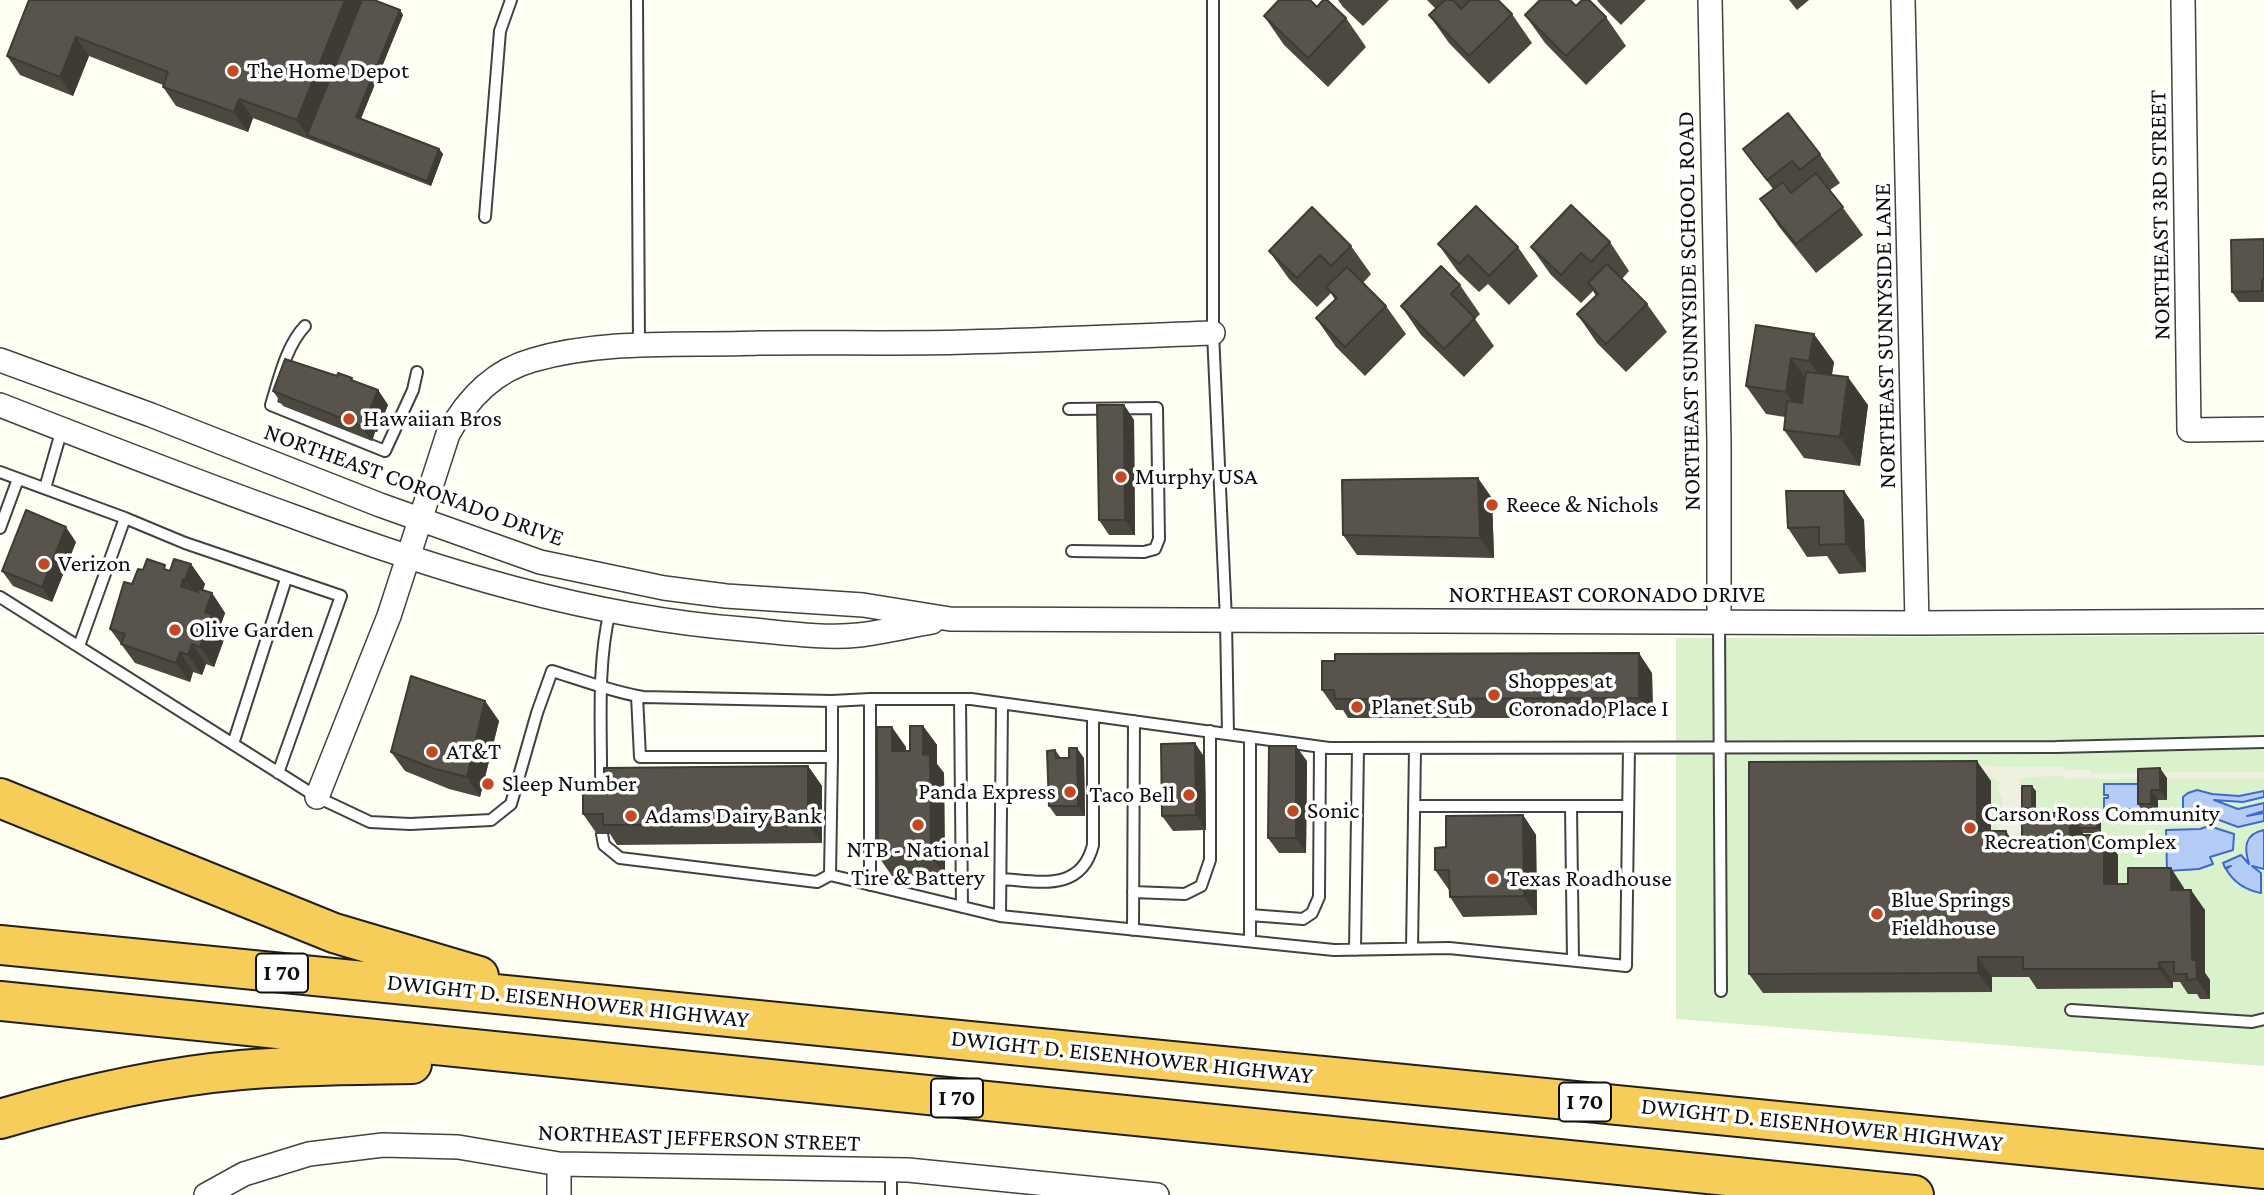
<!DOCTYPE html>
<style>
body{margin:0}
canvas{display:block;background:#fefff2}
</style>
<canvas width="2264" height="1195"></canvas>
<script>
const c = document.querySelector('canvas').getContext('2d');
c.lineJoin = 'round';
function fill(path, color) { c.fillStyle = color; c.fill(path, 'evenodd'); }
function stroke(path, color, width, dash) { c.strokeStyle = color; c.lineWidth = width; c.lineCap = dash ? 'butt' : 'round'; c.setLineDash(dash || []); c.stroke(path); }
function write(font, color, halo, rows, align = 'center') {
  c.font = font + ' "Crimson Pro",serif'; c.lineWidth = 7; c.setLineDash([]); c.textBaseline = 'middle'; c.strokeStyle = halo; c.fillStyle = color; for (const [text, x, y, turn = 0] of rows) {
    c.save(); c.translate(x, y); c.rotate((+turn || 0) * Math.PI / 180); c.textAlign = isNaN(turn) ? turn : align; if (halo) c.strokeText(text, 0, 0); c.fillText(text, 0, 0); c.restore();
  }
}
fill(new Path2D(`
 M 2264,635 L 2264,1066 L 1676,1019 L 1676,638 Z`), '#daf2cc');
fill(new Path2D(`
 M 1972,762 L 1992,767 L 2064,767 L 2065,770 L 2090,770 L 2090,773 L 2264,772 L 2264,778 L 2064,779 L 2064,776 L 2028,777 L 2019,780 L 2025,789 L 2036,786 L 2036,823 L 2022,829 L 2017,840 L 2016,851 L 1995,833 L 1999,829 L 1996,826 L 2002,810 L 2002,798 L 1997,788 L 2000,784 Z`), '#f0f0e0');
const water = new Path2D(`
 M 2104,784 L 2145,784 L 2145,809 L 2104,809 L 2104,798 L 2108,798 L 2108,795 L 2104,795 Z
 M 2197,790 L 2212,794 L 2239,796 L 2264,791 L 2264,797 L 2243,802 L 2214,800 L 2238,809 L 2264,803 L 2264,811 L 2247,816 L 2264,813 L 2264,821 L 2238,827 L 2211,817 L 2194,820 L 2174,819 L 2174,814 L 2183,813 L 2183,797 L 2188,793 Z
 M 2209,826 L 2234,834 L 2233,850 L 2210,857 L 2213,864 L 2199,869 L 2167,871 L 2166,830 L 2200,829 Z
 M 2264,830 L 2264,869 L 2252,866 L 2261,873 L 2261,893 C 2245,890 2234,883 2226,869 L 2231,866 L 2225,868 L 2223,863 L 2241,855 L 2249,864 C 2244,848 2244,834 2264,830 Z`);
fill(water, '#b5ccf7');
stroke(water, '#3b6ad0', 2);
const lane = new Path2D(`
 M 637,0 L 639,345
 M 1213,0 L 1213,333 L 1226,620 L 1228,734
 M 485,217 L 500,31 L 511,0
 M 305,326 C 286,346 279,379 271,405 L 385,451 L 413,390 L 417,372
 M 1069,409 L 1157,408 L 1159,539 L 1155,549 L 1144,552 L 1072,551
 M 0,472 L 125,518 L 185,543 L 341,596 L 278,773
 M 45,488 L 62,429
 M 0,528 L 18,479
 M 0,597 L 317,797 L 370,822 L 410,824 L 491,820 L 511,804 L 537,713 L 552,671 C 582,680 612,692 643,697 L 832,701 L 870,699 L 971,699 L 1329,748 L 2056,747 L 2264,742
 M 1719,622 L 1721,991
 M 79,646 L 125,518
 M 637,696 L 640,757 L 832,757 L 832,701
 M 870,699 L 870,885
 M 960,699 L 962,907
 M 1250,737 L 1250,941
 M 233,744 L 286,579
 M 601,793 C 602,735 596,667 610,611
 M 1414,806 L 1628,806
 M 1571,807 L 1573,960
 M 602,834 L 604,845 L 620,858 L 817,882 L 830,875 L 832,757
 M 830,875 L 1000,916 L 1334,950 L 1449,948 L 1626,966 L 1629,748
 M 1001,879 C 1038,881 1081,893 1093,845 L 1093,716
 M 1133,892 L 1185,894 L 1201,886 L 1210,860 L 1210,731
 M 1250,915 L 1303,919 L 1312,913 L 1319,897 L 1320,747
 M 1000,916 L 1002,704
 M 1133,930 L 1134,721
 M 1412,949 L 1415,749
 M 1355,950 L 1358,749
 M 2071,1010 L 2252,1022 L 2264,1019
 M 891,1195 L 891,1170`);
const street = new Path2D(`
 M 1710,0 L 1719,442 L 1719,622
 M 1903,0 L 1917,623
 M 2183,0 L 2189,430 L 2264,429
 M 0,360 L 151,415 L 380,505 L 540,562 L 664,588 L 726,596 L 863,605 L 950,619 L 1917,623 L 2264,621
 M 0,405 C 97,443 194,481 292,516 C 437,570 588,617 743,629 C 779,632 823,639 859,635 C 884,632 908,626 932,622
 M 317,797 L 389,616 L 448,434 C 467,399 493,371 533,360 C 605,339 684,346 759,343 C 827,342 896,344 965,342 C 1048,340 1130,336 1213,333
 M 559,1164 L 559,1195
 M 206,1195 L 244,1174 L 309,1154 L 383,1145 L 458,1147 L 559,1164 L 908,1170 L 1157,1195`);
const highway = new Path2D(`
 M 0,798 L 334,933 L 479,976
 M 0,945 L 2264,1169
 M 0,1001 L 1914,1195
 M 0,1119 C 78,1096 159,1077 241,1070 C 298,1065 356,1065 412,1064`);
stroke(lane, '#424242', 14);
stroke(street, '#424242', 26);
stroke(highway, '#202020', 42);
stroke(lane, '#fff', 10);
stroke(street, '#fff', 23);
stroke(highway, '#f6cd58', 38);
fill(new Path2D(`
 M 29,0 L 400,10 L 403,15 L 361,119 L 439,149 L 443,154 L 431,186 L 253,118 L 248,132 L 176,106 L 163,87 L 163,85 L 89,56 L 73,96 L 20,75 L 7,56 Z
 M 1338,0 L 1389,0 L 1363,26 L 1343,7 Z
 M 1427,0 L 1498,0 L 1512,14 L 1532,43 L 1489,84 L 1449,43 L 1429,15 L 1436,9 Z
 M 1597,0 L 1646,0 L 1621,25 L 1601,5 Z
 M 1789,0 L 1809,0 L 1797,10 Z
 M 1576,6 L 1606,17 L 1626,46 L 1586,85 L 1545,43 L 1525,15 Z
 M 1317,7 L 1346,18 L 1366,47 L 1328,87 L 1284,45 L 1264,16 Z
 M 1743,149 L 1820,154 L 1840,183 L 1830,190 L 1863,235 L 1816,273 L 1780,228 L 1760,199 L 1773,189 Z
 M 2264,239 L 2264,302 L 2239,302 L 2232,292 Z
 M 1610,242 L 1629,271 L 1622,279 L 1647,304 L 1667,332 L 1626,372 L 1597,343 L 1577,314 L 1596,296 L 1593,291 L 1581,303 L 1551,275 L 1531,247 Z
 M 1438,244 L 1518,247 L 1538,276 L 1509,305 L 1488,284 L 1479,292 L 1458,272 Z
 M 1351,246 L 1371,274 L 1363,283 L 1386,306 L 1406,334 L 1365,376 L 1336,347 L 1316,318 L 1335,300 L 1331,293 L 1317,307 L 1289,279 L 1269,251 Z
 M 1460,285 L 1480,314 L 1475,319 L 1494,346 L 1464,377 L 1421,335 L 1401,306 Z
 M 1756,325 L 1834,362 L 1832,375 L 1868,405 L 1860,466 L 1804,458 L 1784,430 L 1785,417 L 1766,414 L 1746,386 Z
 M 354,382 L 378,390 L 388,405 L 377,432 L 375,432 L 372,441 L 283,406 L 273,391 Z
 M 1124,405 L 1134,420 L 1135,535 L 1109,535 L 1099,520 Z
 M 1844,491 L 1864,520 L 1866,572 L 1839,574 L 1827,556 L 1807,557 L 1788,528 Z
 M 1492,498 L 1494,558 L 1357,555 L 1343,535 Z
 M 76,542 L 52,602 L 13,586 L 2,571 Z
 M 191,564 L 205,584 L 203,590 L 212,593 L 225,613 L 220,627 L 226,634 L 214,667 L 206,664 L 202,675 L 193,672 L 190,682 L 135,663 L 110,629 L 132,584 L 143,570 L 169,571 Z
 M 1652,673 L 1653,718 L 1348,718 L 1343,710 L 1336,710 L 1322,690 Z
 M 485,701 L 499,721 L 480,797 L 449,789 L 405,771 L 391,752 Z
 M 923,726 L 937,745 L 937,764 L 944,773 L 945,875 L 892,876 L 878,856 L 906,747 L 906,751 L 910,751 Z
 M 1055,750 L 1061,758 L 1084,758 L 1085,816 L 1056,816 L 1049,806 Z
 M 1205,758 L 1206,830 L 1173,831 L 1162,816 Z
 M 1307,761 L 1306,853 L 1279,853 L 1268,838 Z
 M 808,766 L 822,786 L 822,843 L 617,845 L 610,834 L 597,834 L 583,814 L 604,782 Z
 M 2138,769 L 2167,778 L 2167,800 L 2158,800 L 2158,814 L 2145,814 L 2138,804 Z
 M 1991,781 L 1991,831 L 2006,831 L 2011,839 L 2022,839 L 2036,791 L 2036,813 L 2073,818 L 2097,818 L 2101,823 L 2101,833 L 2083,833 L 2083,835 L 2118,855 L 2118,884 L 2184,888 L 2184,890 L 2205,910 L 2205,973 L 2210,980 L 2210,999 L 2200,999 L 2197,994 L 2188,994 L 2180,982 L 2173,982 L 2173,988 L 2037,989 L 2029,977 L 1992,977 L 1992,992 L 1763,993 L 1749,974 Z
 M 1523,815 L 1536,835 L 1537,915 L 1463,917 L 1450,897 L 1449,890 L 1435,870 L 1446,847 Z`), '#4c4840');
fill(new Path2D(`
 M 345,0 L 367,0 L 307,135 L 311,140 L 297,120 Z
 M 400,10 L 403,15 L 359,122 L 356,117 Z
 M 76,37 L 89,56 L 73,96 L 60,77 Z
 M 239,99 L 253,118 L 248,132 L 234,112 Z
 M 439,149 L 443,154 L 431,186 L 427,181 Z
 M 1814,334 L 1834,362 L 1829,389 L 1809,361 Z
 M 1791,358 L 1811,386 L 1806,421 L 1786,392 Z
 M 1848,377 L 1868,405 L 1860,466 L 1840,437 Z
 M 378,390 L 388,405 L 377,432 L 367,417 Z
 M 1124,405 L 1134,420 L 1135,535 L 1125,520 Z
 M 365,417 L 375,432 L 372,441 L 361,426 Z
 M 1478,478 L 1492,498 L 1494,558 L 1480,538 Z
 M 1844,491 L 1864,520 L 1866,572 L 1846,544 Z
 M 66,527 L 76,542 L 52,602 L 42,587 Z
 M 191,564 L 205,584 L 199,600 L 185,580 Z
 M 183,579 L 197,599 L 181,586 Z
 M 212,593 L 225,613 L 220,627 L 226,634 L 214,667 L 200,647 L 205,612 Z
 M 192,644 L 206,664 L 202,675 L 188,655 Z
 M 180,652 L 193,672 L 190,682 L 176,663 Z
 M 1639,653 L 1652,673 L 1653,718 L 1639,698 Z
 M 485,701 L 499,721 L 480,797 L 467,777 Z
 M 923,726 L 937,745 L 937,764 L 944,773 L 945,875 L 931,856 L 923,755 Z
 M 892,727 L 906,747 L 906,771 L 892,751 Z
 M 1195,743 L 1205,758 L 1206,830 L 1196,815 Z
 M 1296,746 L 1307,761 L 1306,853 L 1296,838 Z
 M 1077,748 L 1084,758 L 1085,816 L 1078,806 Z
 M 1977,761 L 1991,781 L 1991,851 L 1977,831 Z
 M 808,766 L 822,786 L 822,843 L 808,824 Z
 M 2160,768 L 2167,778 L 2167,800 L 2160,790 Z
 M 2032,786 L 2036,791 L 2036,813 L 2032,818 Z
 M 2151,790 L 2158,800 L 2158,814 L 2151,804 Z
 M 2070,813 L 2083,833 L 2084,855 L 2070,835 Z
 M 1523,815 L 1536,835 L 1537,915 L 1524,896 Z
 M 2097,818 L 2101,823 L 2101,833 L 2097,828 Z
 M 2104,835 L 2118,855 L 2118,904 L 2104,884 Z
 M 2171,868 L 2184,888 L 2185,910 L 2171,890 Z
 M 2191,890 L 2205,910 L 2205,973 L 2210,980 L 2210,999 L 2197,979 L 2192,960 Z
 M 1978,957 L 1992,977 L 1992,992 L 1978,973 Z
 M 2159,962 L 2173,982 L 2173,988 L 2159,969 Z`), '#3e3b34');
const building = new Path2D(`
 M 29,0 L 345,0 L 297,120 L 239,99 L 234,112 L 163,87 L 168,72 L 76,37 L 60,77 L 7,56 Z
 M 362,0 L 374,0 L 400,10 L 356,117 L 439,149 L 427,181 L 307,135 Z
 M 1279,0 L 1310,0 L 1317,7 L 1323,0 L 1327,0 L 1346,18 L 1308,58 L 1264,16 Z
 M 1445,0 L 1453,0 L 1461,9 L 1470,0 L 1498,0 L 1512,14 L 1469,56 L 1429,15 Z
 M 1540,0 L 1570,0 L 1576,6 L 1582,0 L 1589,0 L 1606,17 L 1566,56 L 1525,15 Z
 M 1788,113 L 1820,154 L 1800,170 L 1792,161 L 1767,180 L 1743,149 Z
 M 1816,173 L 1843,207 L 1796,244 L 1760,199 L 1783,182 L 1791,193 Z
 M 1571,205 L 1610,242 L 1591,262 L 1581,253 L 1561,275 L 1531,247 Z
 M 1476,206 L 1518,247 L 1489,276 L 1468,255 L 1459,264 L 1438,244 Z
 M 1312,207 L 1351,246 L 1331,266 L 1320,255 L 1297,278 L 1269,251 Z
 M 2264,239 L 2264,280 L 2262,280 L 2262,291 L 2232,292 L 2231,240 Z
 M 1607,264 L 1647,304 L 1606,344 L 1577,314 L 1598,294 L 1588,283 Z
 M 1441,266 L 1460,285 L 1451,294 L 1475,318 L 1444,349 L 1401,306 Z
 M 1347,267 L 1386,306 L 1345,347 L 1316,318 L 1337,298 L 1326,287 Z
 M 1756,325 L 1814,334 L 1809,361 L 1791,358 L 1786,392 L 1746,386 Z
 M 285,359 L 337,376 L 338,373 L 352,378 L 351,380 L 378,390 L 367,417 L 365,417 L 361,426 L 273,391 Z
 M 1806,372 L 1848,377 L 1840,437 L 1784,430 L 1787,401 L 1802,403 Z
 M 1097,405 L 1124,405 L 1125,520 L 1099,520 Z
 M 1478,478 L 1480,538 L 1343,535 L 1342,480 Z
 M 1786,491 L 1844,491 L 1846,544 L 1819,545 L 1819,527 L 1788,528 Z
 M 26,510 L 66,527 L 42,587 L 2,571 Z
 M 147,559 L 165,565 L 164,569 L 170,571 L 174,559 L 191,564 L 185,580 L 183,579 L 181,586 L 198,592 L 199,589 L 212,593 L 205,612 L 212,615 L 200,647 L 192,644 L 188,655 L 180,652 L 176,663 L 121,644 L 125,634 L 110,629 L 124,582 L 132,584 L 138,569 L 143,570 Z
 M 1639,653 L 1639,698 L 1335,699 L 1334,690 L 1322,690 L 1322,661 L 1335,661 L 1335,654 Z
 M 411,676 L 485,701 L 467,777 L 435,769 L 391,752 Z
 M 910,726 L 923,726 L 923,755 L 930,754 L 931,856 L 878,856 L 877,727 L 892,727 L 892,751 L 910,751 Z
 M 1195,743 L 1196,815 L 1162,816 L 1161,744 Z
 M 1269,746 L 1296,746 L 1296,838 L 1268,838 Z
 M 1069,748 L 1077,748 L 1078,806 L 1049,806 L 1047,751 L 1055,750 L 1056,758 L 1069,758 Z
 M 1977,761 L 1977,831 L 2006,831 L 2006,838 L 2022,839 L 2022,808 L 2032,808 L 2032,813 L 2070,813 L 2070,835 L 2104,835 L 2104,884 L 2128,884 L 2128,868 L 2171,868 L 2171,890 L 2191,890 L 2192,960 L 2196,960 L 2197,979 L 2187,980 L 2187,974 L 2174,974 L 2174,962 L 2159,962 L 2159,969 L 2023,969 L 2023,957 L 1978,957 L 1978,973 L 1749,974 L 1749,762 Z
 M 808,766 L 808,824 L 603,825 L 603,814 L 583,814 L 583,782 L 604,782 L 604,768 Z
 M 2160,768 L 2160,790 L 2151,790 L 2151,804 L 2138,804 L 2138,769 Z
 M 2022,786 L 2032,786 L 2032,808 L 2022,808 L 2022,839 Z
 M 1523,815 L 1524,896 L 1450,897 L 1449,870 L 1435,870 L 1435,848 L 1446,847 L 1446,816 Z
 M 2073,818 L 2097,818 L 2097,828 L 2080,828 Z`);
fill(building, '#58544b');
stroke(building, '#3e3b34', 2);
for (const [x, y, r, color] of [
 [233,71,7,"#c34924"],
 [349,419,7,"#c34924"],
 [1121,477,7,"#c34924"],
 [1492,505,7,"#c34924"],
 [44,564,7,"#c34924"],
 [175,630,7,"#c34924"],
 [1494,695,7,"#c34924"],
 [1357,707,7,"#c34924"],
 [432,752,7,"#c34924"],
 [488,784,7,"#c34924"],
 [1070,792,7,"#c34924"],
 [1189,795,7,"#c34924"],
 [1293,811,7,"#c34924"],
 [631,816,7,"#c34924"],
 [918,825,7,"#c34924"],
 [1970,828,7,"#c34924"],
 [1493,879,7,"#c34924"],
 [1877,914,7,"#c34924"]
]) { const dot = new Path2D(); dot.arc(x, y, r, 0, 2 * Math.PI); c.fillStyle = color; c.fill(dot); stroke(dot, '#fff', 2.5); }
for (const [x, y, w] of [
 [282,973,52],
 [957,1098,52],
 [1585,1102,52]
]) { const box = new Path2D(); box.roundRect(x - w / 2, y - 19.5, w, 39, 5); c.fillStyle = '#fff'; c.fill(box); stroke(box, '#0f0f0f', 2); }
write('bold 23px', '#0f0f0f', null, [
 ["I 70",282,973],
 ["I 70",957,1098],
 ["I 70",1585,1102]
]);
write('24px', '#0f0f0f', '#fff', [
 ["The Home Depot",247,71],
 ["Hawaiian Bros",363,419],
 ["Murphy USA",1135,477],
 ["Reece & Nichols",1506,505],
 ["Verizon",58,564],
 ["Olive Garden",189,630],
 ["Shoppes at",1508,681],
 ["Coronado Place I",1508,709],
 ["Planet Sub",1371,707],
 ["AT&T",446,752],
 ["Sleep Number",502,784],
 ["Panda Express",1056,792,"right"],
 ["Taco Bell",1175,795,"right"],
 ["Sonic",1307,811],
 ["Carson Ross Community",1984,814],
 ["Recreation Complex",1984,842],
 ["Adams Dairy Bank",645,816],
 ["NTB - National",918,850,"center"],
 ["Tire & Battery",918,878,"center"],
 ["Texas Roadhouse",1507,879],
 ["Blue Springs",1891,900],
 ["Fieldhouse",1891,928]
], 'left');
write('24px', '#0f0f0f', '#fff', [
 ["NORTHEAST 3RD STREET",2160,215,-91],
 ["NORTHEAST SUNNYSIDE SCHOOL ROAD",1689,311,-91],
 ["NORTHEAST SUNNYSIDE LANE",1885,336,-91],
 ["NORTHEAST CORONADO DRIVE",414,485,20],
 ["NORTHEAST CORONADO DRIVE",1607,595],
 ["DWIGHT D. EISENHOWER HIGHWAY",568,1001,6],
 ["DWIGHT D. EISENHOWER HIGHWAY",1132,1057,6],
 ["DWIGHT D. EISENHOWER HIGHWAY",1822,1125,6],
 ["NORTHEAST JEFFERSON STREET",699,1138,2]
]);
</script>
